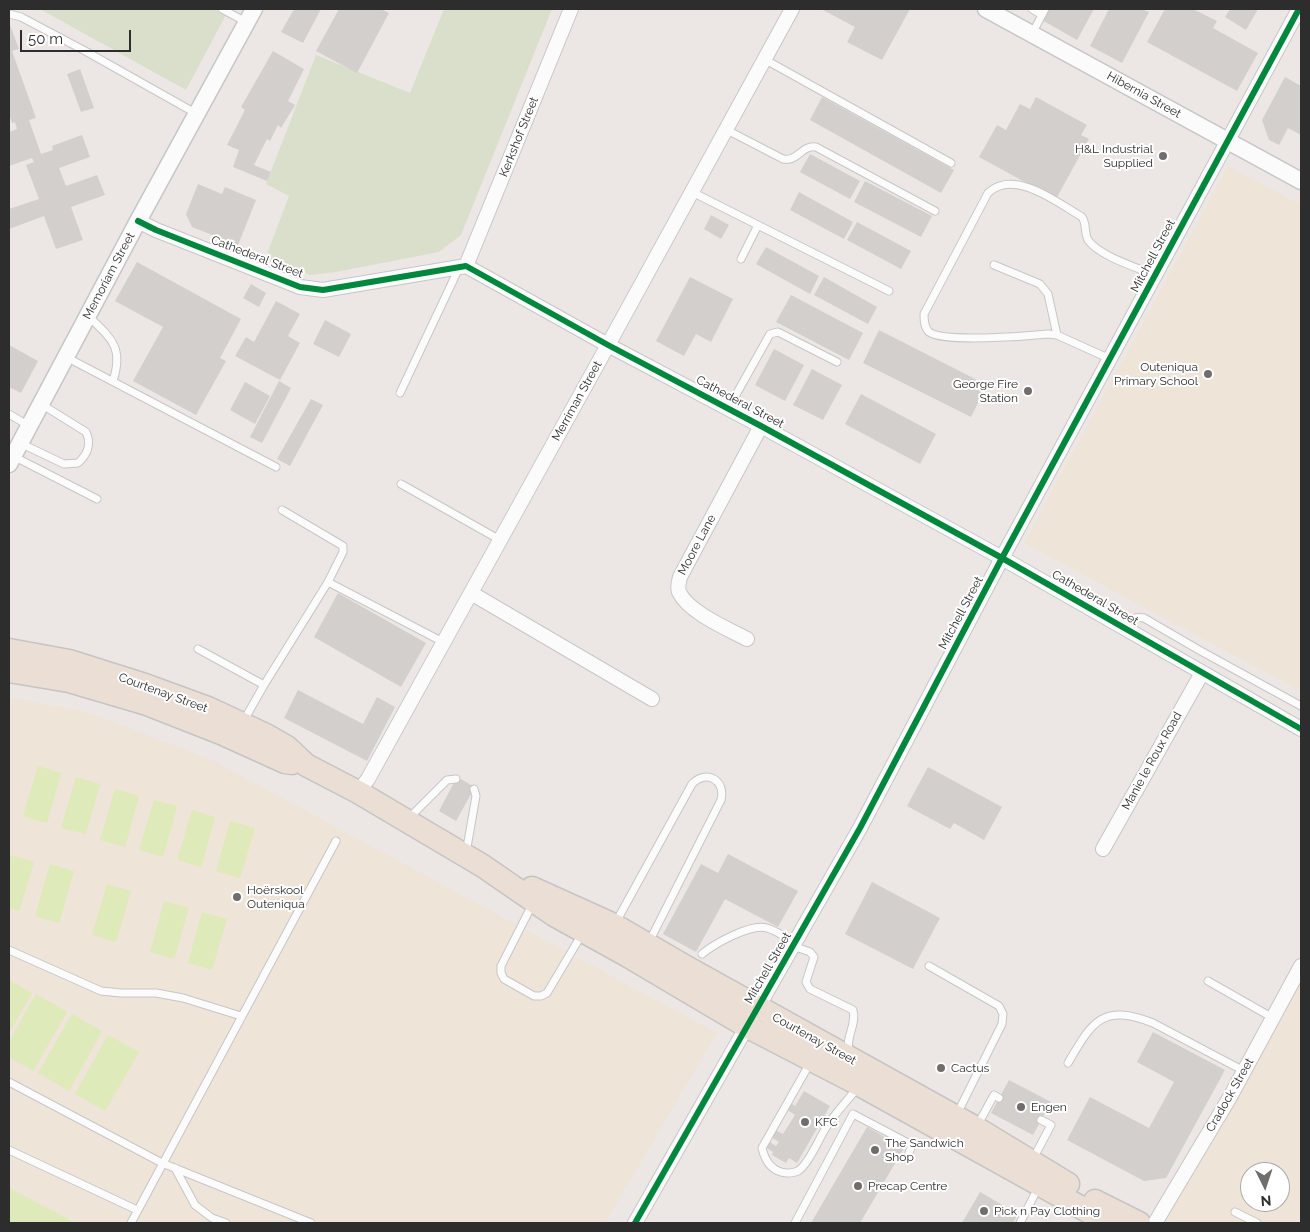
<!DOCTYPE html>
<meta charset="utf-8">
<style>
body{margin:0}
#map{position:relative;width:1310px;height:1232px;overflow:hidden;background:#ece7e4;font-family:Raleway,sans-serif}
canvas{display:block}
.frame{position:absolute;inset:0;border:10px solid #2d2d2d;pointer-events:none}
.north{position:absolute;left:1240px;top:1162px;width:50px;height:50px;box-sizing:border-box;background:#fff;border:1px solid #ababab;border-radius:50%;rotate:176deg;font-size:14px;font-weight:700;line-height:20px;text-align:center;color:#2d2d2d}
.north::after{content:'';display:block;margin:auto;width:18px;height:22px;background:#706e6d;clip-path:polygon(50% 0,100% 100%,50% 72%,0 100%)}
.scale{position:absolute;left:20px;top:30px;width:111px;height:22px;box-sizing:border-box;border:2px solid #2d2d2d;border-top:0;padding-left:6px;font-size:15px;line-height:18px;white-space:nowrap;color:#2d2d2d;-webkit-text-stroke:4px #fff;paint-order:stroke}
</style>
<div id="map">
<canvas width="1310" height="1232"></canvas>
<div class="frame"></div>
<div class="north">N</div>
<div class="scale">50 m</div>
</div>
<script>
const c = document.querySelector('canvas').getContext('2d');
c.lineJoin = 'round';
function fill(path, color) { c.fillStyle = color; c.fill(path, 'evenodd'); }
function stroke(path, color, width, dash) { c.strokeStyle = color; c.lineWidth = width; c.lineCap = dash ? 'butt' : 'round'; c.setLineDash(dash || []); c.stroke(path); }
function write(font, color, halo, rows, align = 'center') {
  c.font = font + ' Raleway,sans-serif'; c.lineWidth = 4; c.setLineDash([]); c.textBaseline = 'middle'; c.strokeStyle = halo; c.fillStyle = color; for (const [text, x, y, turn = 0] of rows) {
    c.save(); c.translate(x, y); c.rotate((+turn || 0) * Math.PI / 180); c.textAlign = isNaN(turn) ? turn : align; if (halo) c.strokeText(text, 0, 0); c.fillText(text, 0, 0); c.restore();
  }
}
fill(new Path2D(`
 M 1228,166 L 1301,205 L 1301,691 L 1024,543 Z
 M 9,697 L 91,713 L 214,761 L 717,1033 L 605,1223 L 9,1223 Z
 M 1301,976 L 1301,1223 L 1164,1223 L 1161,1221 ZM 1250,1172 L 1280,1172 L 1280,1202 L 1250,1202 Z`), '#eee4d8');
fill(new Path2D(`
 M 40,9 L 229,9 L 186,90 Z
 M 444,9 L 552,9 L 461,235 L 439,252 L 336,272 L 310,275 L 266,257 L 289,196 L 266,184 L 316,55 L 410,93 Z`), '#dadfcb');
fill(new Path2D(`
 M 38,766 L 61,773 L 47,823 L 23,816 Z
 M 76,777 L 100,784 L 86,834 L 61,828 Z
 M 115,789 L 139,796 L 125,847 L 100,840 Z
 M 154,800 L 177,806 L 163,857 L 139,850 Z
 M 192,810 L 215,817 L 201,867 L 177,860 Z
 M 230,821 L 255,828 L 240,878 L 216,871 Z
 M 11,855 L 34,862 L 19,911 L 9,908 L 9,863 Z
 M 50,864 L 74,871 L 59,923 L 35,916 Z
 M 107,884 L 131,891 L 116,942 L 92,935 Z
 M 164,901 L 189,908 L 174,959 L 150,952 Z
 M 202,912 L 227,919 L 212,970 L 188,963 Z
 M 9,980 L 32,993 L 9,1033 Z
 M 36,994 L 67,1012 L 33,1071 L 9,1057 L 9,1042 Z
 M 72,1014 L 102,1031 L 69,1091 L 38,1073 Z
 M 108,1035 L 139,1052 L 105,1111 L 75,1094 Z
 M 9,1188 L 76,1223 L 9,1223 Z`), '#deeaba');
fill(new Path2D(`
 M 294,9 L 321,9 L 303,43 L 281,32 Z
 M 339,9 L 381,9 L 389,13 L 357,73 L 316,51 Z
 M 824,9 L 910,9 L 882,60 L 847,42 L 855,27 L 823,10 Z
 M 1049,9 L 1094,9 L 1077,40 L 1042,20 Z
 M 1109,9 L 1142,9 L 1149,12 L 1122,63 L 1090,46 Z
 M 1165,9 L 1193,9 L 1217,21 L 1213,28 L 1258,53 L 1237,91 L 1147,42 Z
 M 1230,9 L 1258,9 L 1246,30 L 1225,17 Z
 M 9,22 L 19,49 L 12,51 L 36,118 L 29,120 L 41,154 L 53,150 L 52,146 L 82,135 L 90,157 L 59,168 L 66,186 L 97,175 L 105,195 L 71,207 L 83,240 L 56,249 L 44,216 L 9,229 L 9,209 L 39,199 L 26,165 L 34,162 L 32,158 L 9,166 L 9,132 L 17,129 L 15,122 L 12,123 L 9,114 Z
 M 273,51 L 304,69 L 288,101 L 295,105 L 281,128 L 278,125 L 270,141 L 267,139 L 254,165 L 271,172 L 267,181 L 233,167 L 239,150 L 227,145 L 245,110 L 241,107 Z
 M 80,69 L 94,108 L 81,112 L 67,74 Z
 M 1285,77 L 1301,86 L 1301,135 L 1288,128 L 1279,145 L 1269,140 L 1262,120 Z
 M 822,97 L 954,170 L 941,193 L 810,120 Z
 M 1036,97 L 1087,125 L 1081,135 L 1089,139 L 1056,199 L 979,157 L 997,125 L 1006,130 L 1020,104 L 1030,109 Z
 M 810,154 L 860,181 L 850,199 L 800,172 Z
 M 865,181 L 932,216 L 921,237 L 854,202 Z
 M 198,184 L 222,194 L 225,187 L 256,200 L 238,245 L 192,227 L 186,214 Z
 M 799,192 L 853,222 L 844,239 L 790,210 Z
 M 711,215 L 729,225 L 721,239 L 704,229 Z
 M 857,222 L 911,251 L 901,269 L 847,240 Z
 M 766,247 L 819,276 L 810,294 L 756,264 Z
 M 137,262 L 241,319 L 220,358 L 226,361 L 196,415 L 133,381 L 163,327 L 115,301 Z
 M 690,277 L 733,299 L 711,342 L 696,334 L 684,356 L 656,341 Z
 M 824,277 L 877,307 L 868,324 L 814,295 Z
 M 251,284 L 266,293 L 259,307 L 243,298 Z
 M 791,295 L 863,333 L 849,360 L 776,322 Z
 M 276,301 L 300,314 L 288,336 L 300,343 L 280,380 L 235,356 L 246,337 L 254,342 Z
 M 325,320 L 351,334 L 339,357 L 313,344 Z
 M 879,330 L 987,385 L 971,417 L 863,363 Z
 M 9,345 L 38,361 L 21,393 L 9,387 Z
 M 774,349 L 804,365 L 785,401 L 755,385 Z
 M 812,369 L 842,385 L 823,420 L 793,405 Z
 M 279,381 L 291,388 L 262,443 L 250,437 Z
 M 245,382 L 270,396 L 255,424 L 230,410 Z
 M 861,394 L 936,434 L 920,464 L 845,424 Z
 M 311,399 L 323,405 L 290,466 L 277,459 Z
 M 338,593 L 426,643 L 401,687 L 314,637 Z
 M 298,690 L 363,724 L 377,697 L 395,707 L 367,761 L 284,718 Z
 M 928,767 L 1002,807 L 984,840 L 954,823 L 950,829 L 907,806 Z
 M 457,777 L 475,787 L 456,821 L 439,811 Z
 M 728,854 L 798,891 L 778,927 L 725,899 L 696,952 L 663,934 L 701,864 L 718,873 Z
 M 872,882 L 940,918 L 913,969 L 845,934 Z
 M 1153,1032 L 1225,1070 L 1166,1178 L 1144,1181 L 1067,1140 L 1090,1097 L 1149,1128 L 1174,1082 L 1137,1062 Z
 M 1009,1080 L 1051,1102 L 1033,1135 L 991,1113 Z
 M 804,1091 L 830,1106 L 797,1163 L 789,1158 L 786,1163 L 772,1155 L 773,1152 L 765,1147 L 768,1141 L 776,1146 L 779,1142 L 771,1137 L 775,1130 L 783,1134 L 795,1115 L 786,1109 L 790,1102 L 795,1106 Z
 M 867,1127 L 904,1148 L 860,1223 L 811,1223 Z
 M 980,1192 L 1018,1214 L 1013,1223 L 962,1223 Z`), '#d2cfcd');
const service = new Path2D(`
 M 222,9 L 246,22
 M 1032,9 L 1042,15
 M 9,14 L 21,17 L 87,52 L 197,114
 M 1032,34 L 1045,9
 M 764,59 L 951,163
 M 725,129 L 783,159 C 798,162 801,145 816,147 L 935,211
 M 692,192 L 889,291
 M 741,259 L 758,225
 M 994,265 L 1040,284 L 1048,294 L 1057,335
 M 88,316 C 111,338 124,347 113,381
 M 66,357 L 276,467
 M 1110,359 L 1057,335 L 1048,334 C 1028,336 944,343 929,332 C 924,327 924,320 924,314 L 988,193 C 1014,168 1058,203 1082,217 C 1087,224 1084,233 1088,240 C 1099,256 1138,268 1155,275
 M 400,393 L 459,268
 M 728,409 L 770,334 L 778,332 L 837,362
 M 9,414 L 29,426
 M 20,443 L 64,464 L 78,463 C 87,455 92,444 86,432 L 41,404
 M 13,456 L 97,499
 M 401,484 L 500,540
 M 282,510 L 343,546 L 343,552 L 328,582
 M 1121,626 C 1129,621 1134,616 1144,618 L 1199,650 L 1301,706
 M 198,649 L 264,685
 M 243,722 L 264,685 L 328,582 L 443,642
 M 409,818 L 447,780 L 456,779
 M 466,853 L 476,796 L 474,789
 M 533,903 L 501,966 L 501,973 L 504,979 L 534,996 L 541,996 L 547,993 L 582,934
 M 616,922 L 692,784 C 706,769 726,780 721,800 L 649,942
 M 793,946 L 810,952 L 814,957 L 806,982 L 810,989 L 853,1010 C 857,1025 845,1037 849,1052
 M 9,950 L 101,991 L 121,993 L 156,993 L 183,998 L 241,1016
 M 702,954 C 714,944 751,923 767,928 C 777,931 786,938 795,942
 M 929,966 L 999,1006 L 1003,1014 L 1002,1024 L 957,1114
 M 1208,981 L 1273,1018
 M 810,1063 L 762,1148 C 765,1161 772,1172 787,1173 C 791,1173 794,1173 798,1171 C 809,1164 819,1138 827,1126 C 836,1112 848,1100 858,1087
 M 1068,1063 C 1092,1022 1102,1003 1153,1023 L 1244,1071
 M 9,1082 L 162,1163 L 311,1223
 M 977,1126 L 994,1095 L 999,1098
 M 9,1150 L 137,1210
 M 1033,1159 L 1051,1125 L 1041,1120
 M 175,1168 L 195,1205 L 212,1218 L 226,1223
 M 1235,1212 L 1257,1223
 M 131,1223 L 336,841
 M 795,1223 L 853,1114 L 912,1145 L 907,1158
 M 1020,1223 L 1038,1188`);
const minor = new Path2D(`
 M 138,221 L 156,230 L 300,287 L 323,290 L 466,266 L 608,345 L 761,426 L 1002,558 L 1301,729
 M 466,266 L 571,9
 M 471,593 L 652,699
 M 747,639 C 728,629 688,612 679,592 C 677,587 679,582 680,577 L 761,426
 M 358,792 L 368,779 L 608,345 L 792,9
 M 1103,849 L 1202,673
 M 635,1223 L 860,828 L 1002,558 L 1299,9
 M 1155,1223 L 1230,1097 L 1301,966`);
const tertiary = new Path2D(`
 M 986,9 L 1301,181
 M 9,464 L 138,221 L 254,9`);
const trunk = new Path2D(`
 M 9,650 L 69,661 L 145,685 L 208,708 L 266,735 L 287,747 L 306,765 L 358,792 L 483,866 L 554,915 L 628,956 L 748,1027 L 860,1085 L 1109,1223
 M 9,671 L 69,681 L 147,704 L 221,733 L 285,762 L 292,763
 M 532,888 L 614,925 L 688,968 L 976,1128 L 1068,1184
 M 1095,1201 L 1139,1223`);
stroke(service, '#c7c6c6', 9);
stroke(minor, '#c7c6c6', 16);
stroke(tertiary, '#c7c6c6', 19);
stroke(trunk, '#c6c4c3', 25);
stroke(service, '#fcfbfb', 7);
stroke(minor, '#fcfbfb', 14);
stroke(tertiary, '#fcfbfb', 16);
stroke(trunk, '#eaded5', 22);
stroke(new Path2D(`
 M 138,221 L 156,230 L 300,287 L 323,290 L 466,266 L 608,345 L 761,426 L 1002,558 L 1301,729
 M 635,1223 L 860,828 L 1002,558 L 1299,9`), '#00873e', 6);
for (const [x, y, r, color] of [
 [1163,156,5,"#706e6d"],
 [1208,374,5,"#706e6d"],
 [1028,391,5,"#706e6d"],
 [237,897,5,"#706e6d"],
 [941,1068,5,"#706e6d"],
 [1021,1107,5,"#706e6d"],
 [805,1122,5,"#706e6d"],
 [875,1150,5,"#706e6d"],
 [858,1186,5,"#706e6d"],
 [984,1211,5,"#706e6d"]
]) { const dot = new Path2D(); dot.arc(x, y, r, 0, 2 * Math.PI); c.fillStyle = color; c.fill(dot); stroke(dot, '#fff', 2); }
write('12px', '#2d2d2d', '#fff', [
 ["Hibernia Street",1144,95,29],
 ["Kerkshof Street",519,137,-68],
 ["Mitchell Street",1153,256,-62],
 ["Cathederal Street",257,257,21],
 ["Memoriam Street",109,276,-62],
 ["Merriman Street",577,401,-61],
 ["Cathederal Street",740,402,28],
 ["Moore Lane",697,545,-62],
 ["Cathederal Street",1095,598,30],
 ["Mitchell Street",961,613,-62],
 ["Courtenay Street",163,693,20],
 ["Manie le Roux Road",1152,761,-61],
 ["Mitchell Street",768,968,-60],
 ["Courtenay Street",814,1039,29],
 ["Cradock Street",1230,1095,-60]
]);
write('12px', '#2d2d2d', '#fff', [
 ["H&L Industrial",1153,149,"right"],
 ["Supplied",1153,163,"right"],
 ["Outeniqua",1198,367,"right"],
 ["Primary School",1198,381,"right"],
 ["George Fire",1018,384,"right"],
 ["Station",1018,398,"right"],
 ["Hoërskool",247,890],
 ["Outeniqua",247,904],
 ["Cactus",951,1068],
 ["Engen",1031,1107],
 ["KFC",815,1122],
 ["The Sandwich",885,1143],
 ["Shop",885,1157],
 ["Precap Centre",868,1186],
 ["Pick n Pay Clothing",994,1211]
], 'left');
</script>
